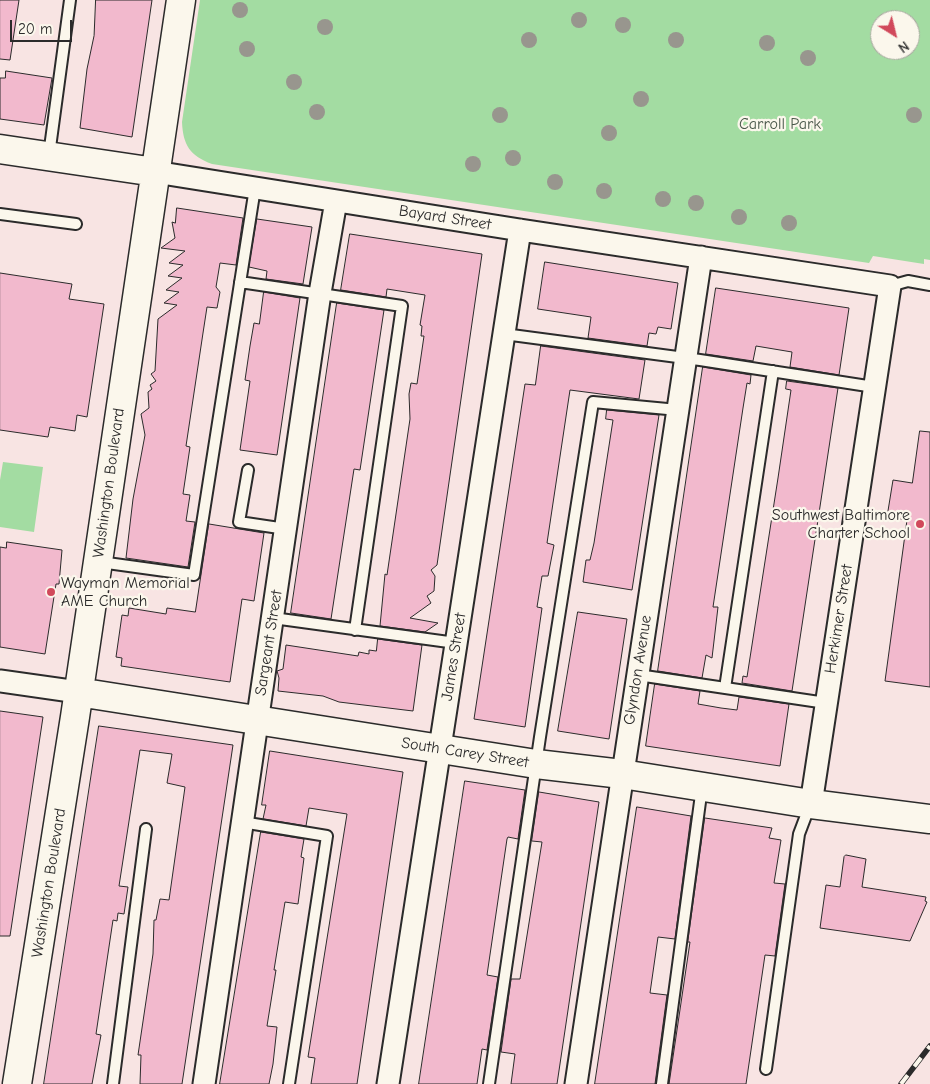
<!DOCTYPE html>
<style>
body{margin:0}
#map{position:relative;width:930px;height:1084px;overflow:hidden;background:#f8e4e3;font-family:"Comic Neue",sans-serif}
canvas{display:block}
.north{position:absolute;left:870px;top:10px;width:50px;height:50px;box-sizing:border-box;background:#fbf7ec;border:1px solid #a8a59f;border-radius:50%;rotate:144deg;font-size:14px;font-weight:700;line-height:20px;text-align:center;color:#2b2b2b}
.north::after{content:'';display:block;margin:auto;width:18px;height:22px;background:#d1495b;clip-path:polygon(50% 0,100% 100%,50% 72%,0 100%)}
.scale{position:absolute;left:10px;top:20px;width:62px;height:22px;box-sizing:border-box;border:2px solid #2b2b2b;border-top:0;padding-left:6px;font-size:15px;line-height:18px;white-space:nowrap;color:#2b2b2b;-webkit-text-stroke:4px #fbf7ec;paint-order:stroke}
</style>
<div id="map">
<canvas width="930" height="1084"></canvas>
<div class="north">N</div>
<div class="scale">20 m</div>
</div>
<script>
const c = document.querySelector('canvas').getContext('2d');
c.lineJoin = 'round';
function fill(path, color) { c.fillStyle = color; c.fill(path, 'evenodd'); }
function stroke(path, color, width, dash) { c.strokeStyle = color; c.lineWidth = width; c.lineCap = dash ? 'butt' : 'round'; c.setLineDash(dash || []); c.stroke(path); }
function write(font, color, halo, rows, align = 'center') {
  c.font = font + ' "Comic Neue",sans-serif'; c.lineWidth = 4.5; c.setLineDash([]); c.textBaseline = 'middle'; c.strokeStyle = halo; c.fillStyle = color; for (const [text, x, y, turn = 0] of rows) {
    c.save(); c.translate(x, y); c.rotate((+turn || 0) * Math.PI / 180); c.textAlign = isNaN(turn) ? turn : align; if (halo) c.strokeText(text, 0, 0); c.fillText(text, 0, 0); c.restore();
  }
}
fill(new Path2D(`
 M 200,0 L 930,0 L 930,260 L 924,259 L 924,264 L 873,256 L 869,263 L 212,164 C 190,156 183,145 182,122 ZM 880,20 L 910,20 L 910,50 L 880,50 Z
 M 3,462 L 43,467 L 34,532 L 0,527 L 0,480 Z`), '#a3dca2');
const building = new Path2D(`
 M 0,0 L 19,0 L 10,60 L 0,59 Z
 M 96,0 L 152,0 L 132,137 L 80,128 L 87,69 L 94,36 Z
 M 6,71 L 52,78 L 44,125 L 0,119 L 0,78 L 5,78 Z
 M 177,208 L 243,218 L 236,265 L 220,263 L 216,287 L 220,292 L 217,308 L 207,307 L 203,333 L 186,446 L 190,447 L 183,494 L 190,495 L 186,521 L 195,522 L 188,567 L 126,558 L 133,499 L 145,435 L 141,414 L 149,408 L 148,392 L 152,389 L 150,385 L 156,381 L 151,374 L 155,371 L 158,319 L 177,305 L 164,303 L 179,292 L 166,290 L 182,278 L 168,276 L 183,265 L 169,263 L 185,251 L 161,248 L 175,238 L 172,222 L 175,223 Z
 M 257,219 L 312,227 L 303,284 L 266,279 L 267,271 L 249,267 Z
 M 350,234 L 482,254 L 437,565 L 431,570 L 435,576 L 434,591 L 427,596 L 431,603 L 410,618 L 438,623 L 425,632 L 380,626 L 385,574 L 387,575 L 410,419 L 409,394 L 411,383 L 417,384 L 424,336 L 421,336 L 422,326 L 420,325 L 425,295 L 387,289 L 386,297 L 341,290 Z
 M 545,262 L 678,283 L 671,329 L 658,327 L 656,334 L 649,333 L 647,346 L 588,338 L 591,317 L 538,309 Z
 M 0,273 L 72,284 L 69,299 L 104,304 L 87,417 L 77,415 L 75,431 L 50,427 L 48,437 L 0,430 Z
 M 716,288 L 849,308 L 839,375 L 790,367 L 792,352 L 756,346 L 753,361 L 706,354 Z
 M 264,292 L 300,298 L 277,455 L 240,450 L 250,381 L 245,380 L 250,346 L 254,323 L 259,324 Z
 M 337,303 L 384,310 L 360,470 L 354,469 L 331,619 L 291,613 Z
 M 541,346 L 645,360 L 639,399 L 570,390 L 547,543 L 554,545 L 548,576 L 542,576 L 537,607 L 542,608 L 525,727 L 474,719 L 525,384 L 535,385 Z
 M 703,367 L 751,375 L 750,384 L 747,383 L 743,408 L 713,607 L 718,607 L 712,658 L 706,655 L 702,678 L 658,671 Z
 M 787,381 L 838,388 L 792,691 L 742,683 L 743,676 L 747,677 L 778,478 L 791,390 L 786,389 Z
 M 607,410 L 659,415 L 632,590 L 583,582 L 586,560 L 590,560 L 594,543 L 613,420 L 606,419 Z
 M 920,431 L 930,432 L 930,687 L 885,681 L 907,520 L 887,517 L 893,480 L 912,483 Z
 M 209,524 L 264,533 L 254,601 L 242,599 L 230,682 L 121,666 L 122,658 L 116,657 L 122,615 L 128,616 L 129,608 L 166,614 L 167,608 L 195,612 Z
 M 7,542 L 62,550 L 59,584 L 56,584 L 45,654 L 0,647 L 0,547 L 6,548 Z
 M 578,612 L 627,619 L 609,739 L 558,731 Z
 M 378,639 L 422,645 L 413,711 L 339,702 L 323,696 L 278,691 L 279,678 L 277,671 L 283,669 L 286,645 L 358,656 L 359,652 L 369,654 L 369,650 L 376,651 Z
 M 655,684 L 700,691 L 698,704 L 721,708 L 737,710 L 739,697 L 789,704 L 780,766 L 646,746 Z
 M 0,711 L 43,717 L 10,936 L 0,936 Z
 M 99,726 L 233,745 L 182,1084 L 140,1084 L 141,1055 L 138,1055 L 153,954 L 154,920 L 156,920 L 160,899 L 169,900 L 185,787 L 167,783 L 172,754 L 140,750 L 119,886 L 128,887 L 124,914 L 118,913 L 117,921 L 113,920 L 96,1034 L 101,1035 L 92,1084 L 44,1084 Z
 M 270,751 L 403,772 L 357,1084 L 311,1084 L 315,1058 L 308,1057 L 347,814 L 309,808 L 306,826 L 263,819 L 266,805 L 262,805 Z
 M 465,781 L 525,790 L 518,839 L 508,837 L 507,839 L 487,975 L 498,977 L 487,1050 L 482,1049 L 477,1084 L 419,1084 Z
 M 539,792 L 599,802 L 557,1084 L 511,1084 L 515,1054 L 501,1052 L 511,979 L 520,979 L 542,842 L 532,841 Z
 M 637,807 L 691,816 L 675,939 L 658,937 L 650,993 L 667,995 L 655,1084 L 595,1084 Z
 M 705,818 L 772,828 L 769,838 L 781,840 L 774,883 L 785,884 L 775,956 L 765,955 L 746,1084 L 669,1084 L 690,942 L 688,942 Z
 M 261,832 L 304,839 L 301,857 L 304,858 L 298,904 L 285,902 L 274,970 L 276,970 L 267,1026 L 277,1027 L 273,1064 L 269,1084 L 220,1084 Z
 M 846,855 L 866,859 L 862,887 L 926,897 L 925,901 L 927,902 L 910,941 L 820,928 L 826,885 L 840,887 L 844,857 Z`);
fill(building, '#f2b9cd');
stroke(building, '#2b2b2b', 1);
const lane = new Path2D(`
 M 49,155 L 70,0
 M 0,214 L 76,224
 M 240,282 L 402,306 L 355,630
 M 890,286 L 908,281 L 930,285
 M 504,334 L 700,360 L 874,387
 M 248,470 L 239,522 L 286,529
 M 100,562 L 194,575 L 255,188
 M 273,618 L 456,643
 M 638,675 L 826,703
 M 725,688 L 773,371
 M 242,822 L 327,836 L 289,1084
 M 766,1069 L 799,834 L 810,805
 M 113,1084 L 146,829
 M 489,1084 L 540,737 L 593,402 L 678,410
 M 662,1084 L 702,787`);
const street = new Path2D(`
 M 155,172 L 520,230 L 890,286 L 811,804
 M 0,681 L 78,692
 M 204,1084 L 320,293 L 336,201
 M 388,1084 L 520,230
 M 576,1084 L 701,257`);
const secondary = new Path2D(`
 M 0,149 L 155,172
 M 78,692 L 536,764 L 622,774 L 811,804 L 930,819
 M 17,1084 L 75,717 L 181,0`);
stroke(lane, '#2b2b2b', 14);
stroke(street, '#2b2b2b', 25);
stroke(secondary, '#2b2b2b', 31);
stroke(lane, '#fbf7ec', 10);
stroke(street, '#fbf7ec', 21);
stroke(secondary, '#fbf7ec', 28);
const rail = new Path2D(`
 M 901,1084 L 930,1046`);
stroke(rail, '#2b2b2b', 5.5);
stroke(rail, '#fbf7ec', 4, [11]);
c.fillStyle = '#98968e';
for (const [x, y] of [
 [240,10],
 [579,20],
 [623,25],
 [325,27],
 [529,40],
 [676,40],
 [767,43],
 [247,49],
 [808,58],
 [294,82],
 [641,99],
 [317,112],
 [500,115],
 [914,115],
 [609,133],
 [513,158],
 [473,164],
 [555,182],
 [604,191],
 [663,199],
 [696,203],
 [739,217],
 [789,223]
]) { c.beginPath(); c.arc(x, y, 8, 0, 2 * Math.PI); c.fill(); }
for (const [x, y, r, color] of [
 [920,524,5,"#d1495b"],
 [51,592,5,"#d1495b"]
]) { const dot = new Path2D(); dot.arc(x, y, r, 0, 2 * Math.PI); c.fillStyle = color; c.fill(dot); stroke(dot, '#fbf7ec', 2); }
write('16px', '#495749', '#fbf7ec', [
 ["Carroll Park",780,124]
]);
write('16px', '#2b2b2b', '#fbf7ec', [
 ["Bayard Street",445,218,9],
 ["Washington Boulevard",109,483,-82],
 ["Herkimer Street",839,619,-81],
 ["Sargeant Street",269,643,-81],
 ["James Street",454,657,-81],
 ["Glyndon Avenue",638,670,-81],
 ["South Carey Street",465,753,9],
 ["Washington Boulevard",49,883,-81]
]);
write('16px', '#2b2b2b', '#fbf7ec', [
 ["Southwest Baltimore",910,515],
 ["Charter School",910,533],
 ["Wayman Memorial",61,583,"left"],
 ["AME Church",61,601,"left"]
], 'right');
</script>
